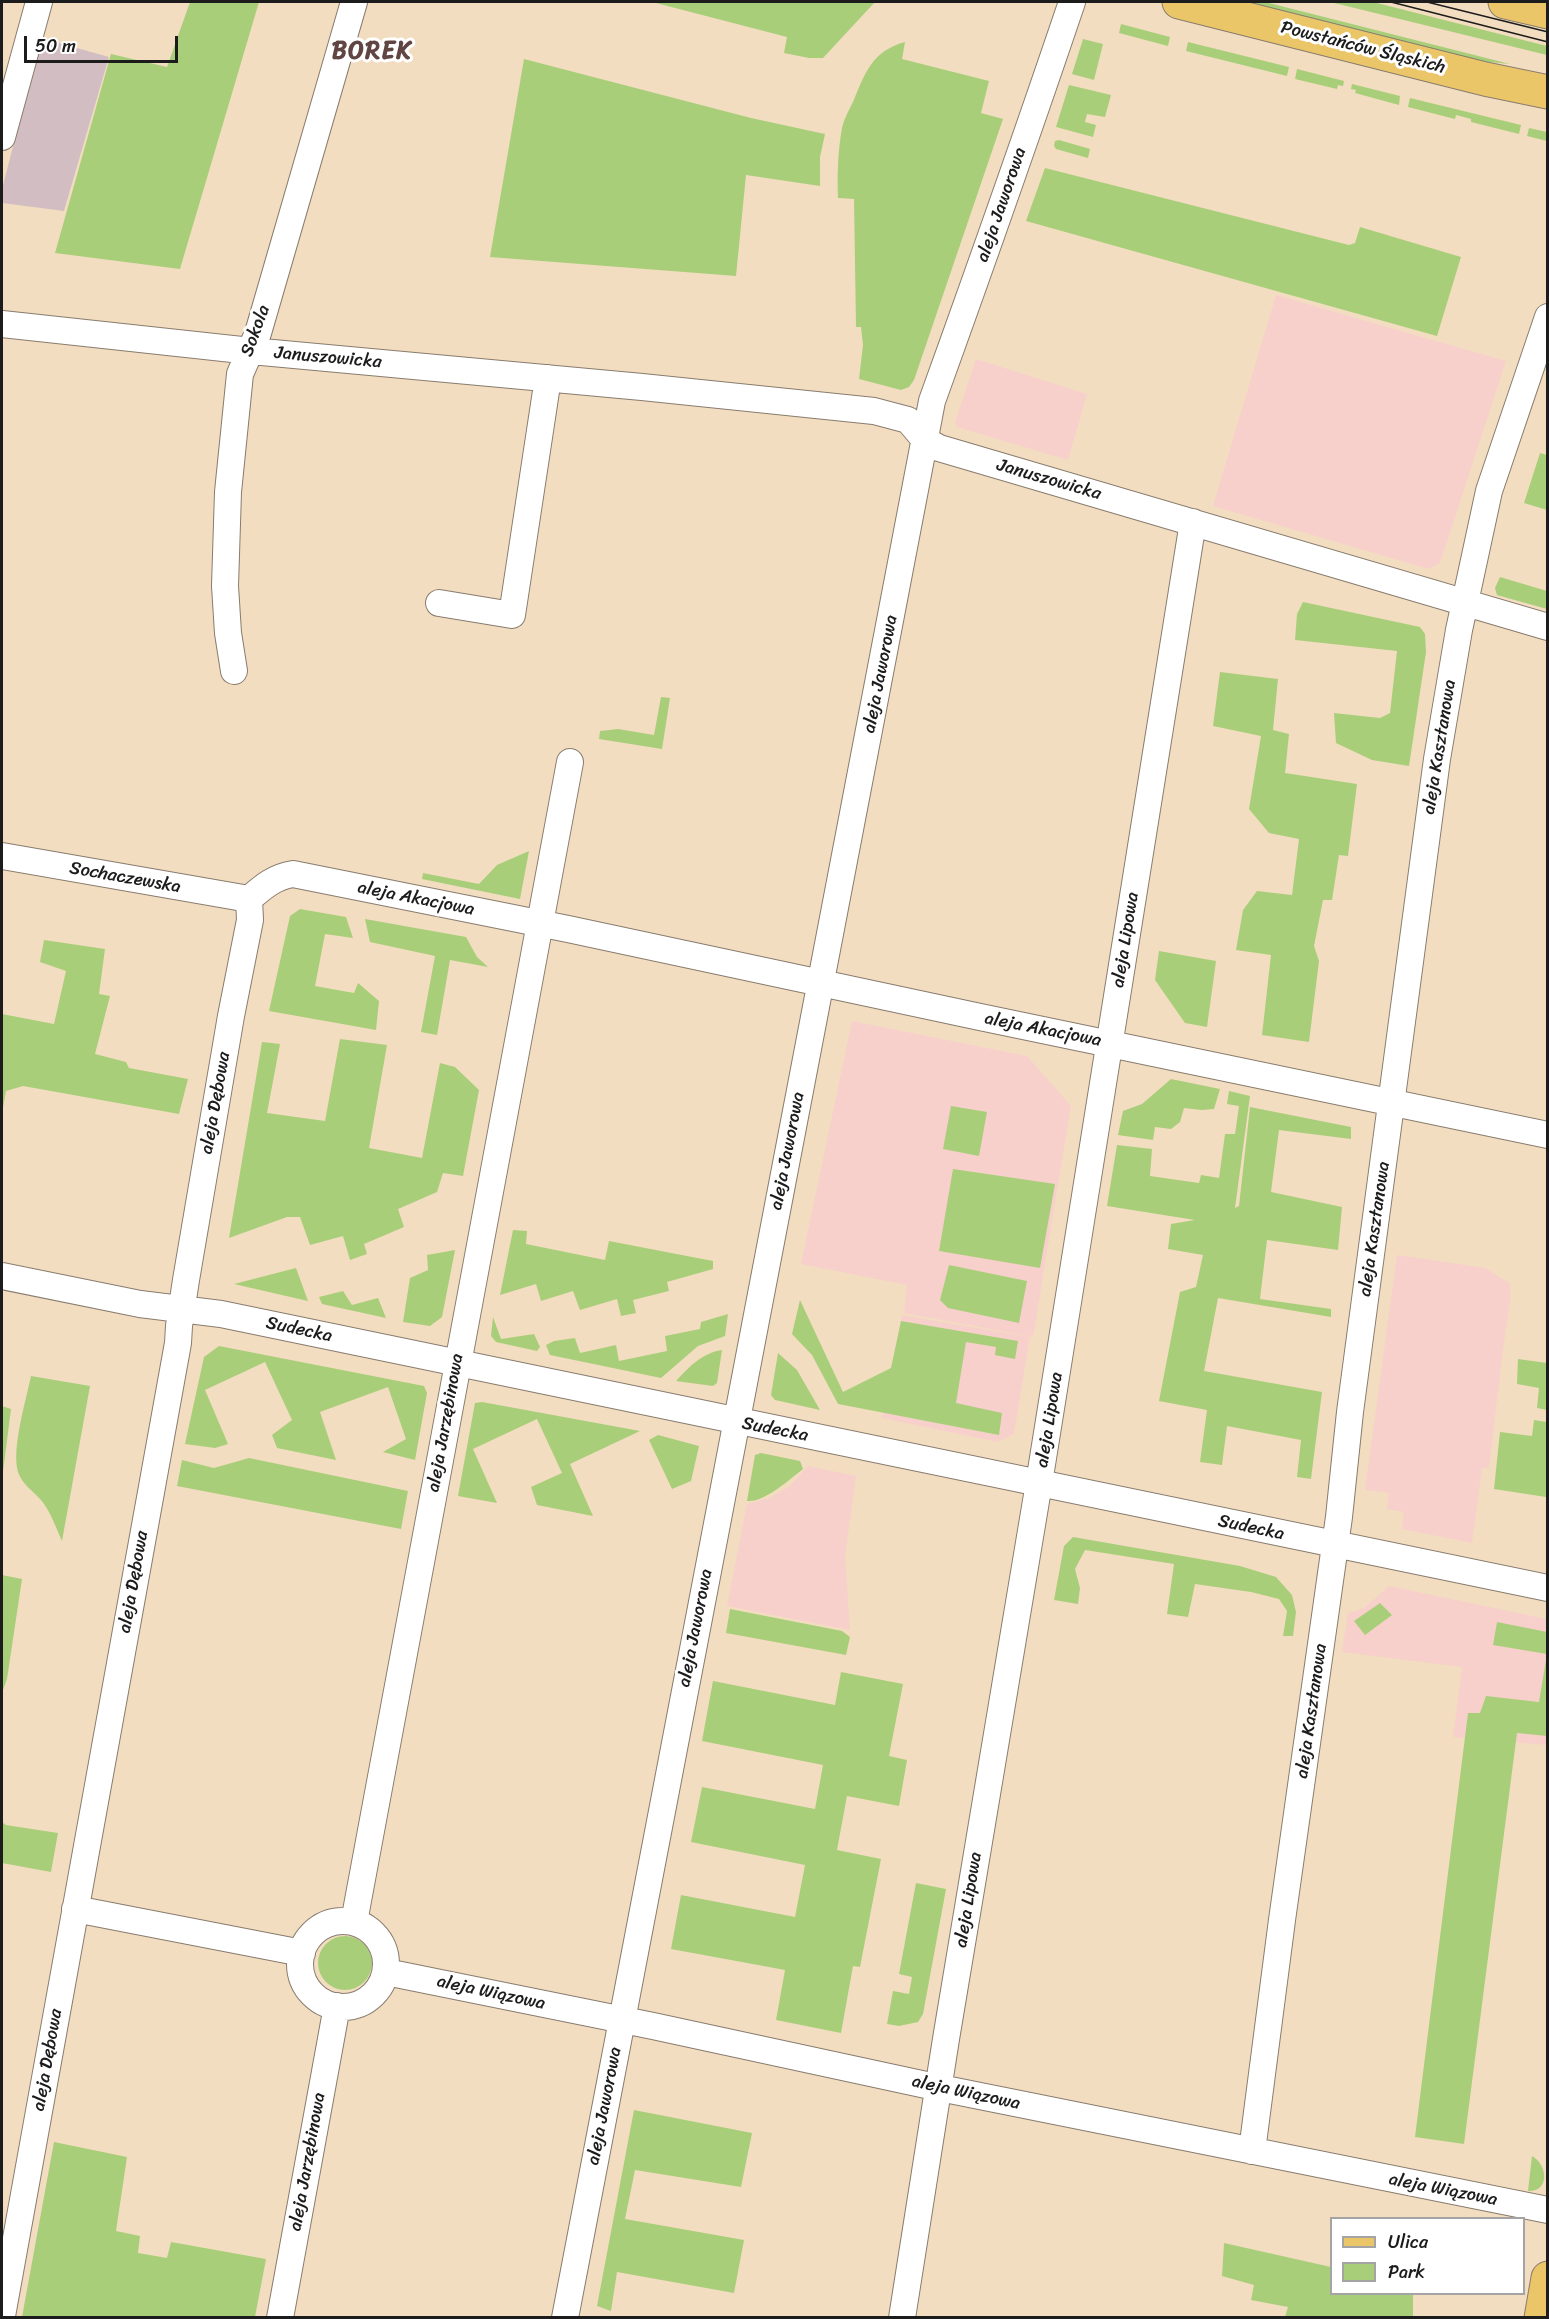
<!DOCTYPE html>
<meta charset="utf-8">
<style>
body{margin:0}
#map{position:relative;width:1549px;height:2319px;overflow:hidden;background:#f3ddc0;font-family:Sriracha,sans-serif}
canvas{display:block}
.frame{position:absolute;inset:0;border:3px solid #1c1c1c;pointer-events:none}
.legend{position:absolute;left:1330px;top:2217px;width:195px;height:78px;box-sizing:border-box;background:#fff;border:2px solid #a4a4a4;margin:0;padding:8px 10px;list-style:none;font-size:18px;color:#1c1c1c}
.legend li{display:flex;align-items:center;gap:12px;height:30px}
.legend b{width:30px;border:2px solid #a4a4a4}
.scale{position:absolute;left:24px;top:36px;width:154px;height:27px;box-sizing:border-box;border:3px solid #1c1c1c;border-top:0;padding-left:8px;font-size:18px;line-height:21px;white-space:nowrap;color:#1c1c1c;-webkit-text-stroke:4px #fff;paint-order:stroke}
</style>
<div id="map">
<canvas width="1549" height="2319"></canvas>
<div class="frame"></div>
<ul class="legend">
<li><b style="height:8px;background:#eac669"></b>Ulica</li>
<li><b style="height:16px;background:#a9ce79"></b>Park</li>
</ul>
<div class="scale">50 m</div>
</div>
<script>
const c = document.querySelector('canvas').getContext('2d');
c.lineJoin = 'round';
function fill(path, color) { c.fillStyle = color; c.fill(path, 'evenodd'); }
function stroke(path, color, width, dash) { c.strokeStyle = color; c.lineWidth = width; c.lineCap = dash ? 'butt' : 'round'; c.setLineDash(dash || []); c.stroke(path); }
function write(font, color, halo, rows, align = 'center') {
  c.font = font + ' Sriracha,sans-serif'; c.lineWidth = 6; c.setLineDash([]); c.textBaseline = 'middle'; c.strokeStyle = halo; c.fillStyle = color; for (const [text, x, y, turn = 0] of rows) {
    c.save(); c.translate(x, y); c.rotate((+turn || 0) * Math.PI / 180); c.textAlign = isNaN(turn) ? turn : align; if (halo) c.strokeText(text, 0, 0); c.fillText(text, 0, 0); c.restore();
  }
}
fill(new Path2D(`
 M 1276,295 L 1506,361 L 1440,563 L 1429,569 L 1213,506 Z
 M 976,359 L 1087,394 L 1068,460 L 957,427 L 955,422 Z
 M 852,1021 L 1027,1056 L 1071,1106 L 1033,1337 L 904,1313 L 907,1285 L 801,1264 Z
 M 1397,1255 L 1486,1268 L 1510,1284 L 1510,1301 L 1503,1349 L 1489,1468 L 1482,1468 L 1472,1543 L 1402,1529 L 1404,1512 L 1387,1509 L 1389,1493 L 1365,1490 Z
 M 902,1315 L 1030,1337 L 1014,1434 L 998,1442 L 882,1418 Z
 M 808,1466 L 856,1476 L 845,1556 L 850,1630 L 727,1606 L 747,1504 L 769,1498 L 790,1486 Z
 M 1389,1586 L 1547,1619 L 1547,1745 L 1453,1737 L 1462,1667 L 1342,1652 L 1348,1613 L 1364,1608 Z`), '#f7d0cb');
fill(new Path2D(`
 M 41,38 L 109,57 L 64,211 L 2,203 L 2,189 Z`), '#d2bec2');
fill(new Path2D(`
 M 190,2 L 259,2 L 180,269 L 55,253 L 111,54 L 167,67 Z
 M 652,2 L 875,2 L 823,58 L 809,58 L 784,53 L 787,37 Z
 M 1227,2 L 1265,2 L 1510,64 L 1479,61 Z
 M 1330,2 L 1373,2 L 1547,46 L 1547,55 Z
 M 1121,24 L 1170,37 L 1168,46 L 1119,33 Z
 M 1083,39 L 1103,44 L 1094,80 L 1072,74 Z
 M 905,42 L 902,59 L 989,81 L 981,113 L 1003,119 L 914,380 L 909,387 L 901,390 L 859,379 L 863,345 L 861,327 L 856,327 L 854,199 L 838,198 C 837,176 838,150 842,128 C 844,119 849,110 853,102 C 865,73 872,51 905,42 Z
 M 1188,42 L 1289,67 L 1287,76 L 1186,51 Z
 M 524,59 L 751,118 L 825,134 L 820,157 L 820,186 L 746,175 L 736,276 L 490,257 Z
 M 1297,69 L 1344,81 L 1343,86 L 1338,85 L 1337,89 L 1295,79 Z
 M 1352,84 L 1400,96 L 1399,105 L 1355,93 L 1356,90 L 1351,89 Z
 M 1069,85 L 1111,95 L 1105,117 L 1087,114 L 1085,122 L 1096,125 L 1093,137 L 1056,127 Z
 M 1410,98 L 1521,125 L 1519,134 L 1471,122 L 1471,119 L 1456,115 L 1455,119 L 1408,107 Z
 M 1529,128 L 1547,132 L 1547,141 L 1527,136 Z
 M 1059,140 L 1090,149 L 1088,158 L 1056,149 L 1054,146 L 1055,141 Z
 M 1045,168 L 1349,245 L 1355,243 L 1360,227 L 1461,257 L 1437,336 L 1026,221 Z
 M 1540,453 L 1547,455 L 1547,510 L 1524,503 Z
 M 1500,577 L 1547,591 L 1547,609 L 1497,595 L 1495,588 Z
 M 1303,602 L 1420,627 L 1425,634 L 1426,652 L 1409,766 L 1372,760 L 1336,743 L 1334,713 L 1380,718 L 1390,713 L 1397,651 L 1295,640 L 1297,614 Z
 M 1220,672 L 1278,679 L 1273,730 L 1289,734 L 1285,773 L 1357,784 L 1348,856 L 1339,855 L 1332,900 L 1323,900 L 1314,946 L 1319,961 L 1309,1042 L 1262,1035 L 1271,955 L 1236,950 L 1243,910 L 1257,891 L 1292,895 L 1299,839 L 1269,833 L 1249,809 L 1261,736 L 1213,726 Z
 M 661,697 L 670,698 L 662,749 L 599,739 L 600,731 L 618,729 L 654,735 Z
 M 529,851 L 520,899 L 422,879 L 423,873 L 479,884 L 497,865 Z
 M 300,909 L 346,917 L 353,938 L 325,934 L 315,986 L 354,993 L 358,983 L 379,1001 L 376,1030 L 269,1011 L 290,916 Z
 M 365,919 L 466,937 L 477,957 L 488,967 L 450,960 L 437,1035 L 421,1032 L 435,956 L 370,942 Z
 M 44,940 L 105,949 L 99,994 L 110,996 L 95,1054 L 126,1062 L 129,1068 L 188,1079 L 179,1114 L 23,1086 L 6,1091 L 2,1113 L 2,1014 L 54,1024 L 66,971 L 40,962 Z
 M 1159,951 L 1216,961 L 1207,1027 L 1185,1023 L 1155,980 Z
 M 340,1039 L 387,1045 L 369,1148 L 422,1158 L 440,1063 L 455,1067 L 479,1090 L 463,1176 L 443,1173 L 437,1192 L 398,1209 L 404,1227 L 364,1244 L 367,1254 L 350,1260 L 343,1236 L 310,1245 L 300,1217 L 287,1217 L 229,1238 L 262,1042 L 280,1044 L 267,1113 L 325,1121 Z
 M 1171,1079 L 1220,1089 L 1214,1109 L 1202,1110 L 1184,1108 L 1180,1122 L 1171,1129 L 1155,1127 L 1153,1140 L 1118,1135 L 1123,1111 L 1142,1104 Z
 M 1229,1091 L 1250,1096 L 1235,1208 L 1239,1206 L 1250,1107 L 1351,1127 L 1351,1139 L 1279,1130 L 1271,1192 L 1342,1207 L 1338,1250 L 1267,1240 L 1260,1299 L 1331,1309 L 1331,1317 L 1218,1298 L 1204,1371 L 1322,1392 L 1311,1479 L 1297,1477 L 1301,1440 L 1227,1426 L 1222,1465 L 1200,1462 L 1207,1410 L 1159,1401 L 1180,1292 L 1196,1287 L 1203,1255 L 1168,1249 L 1171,1224 L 1195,1220 L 1107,1206 L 1117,1145 L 1152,1149 L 1150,1176 L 1199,1183 L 1201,1175 L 1219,1178 L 1225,1134 L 1235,1134 L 1239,1106 L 1227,1104 Z
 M 951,1106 L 987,1112 L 979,1156 L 943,1149 Z
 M 953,1169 L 1055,1184 L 1040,1268 L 939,1251 Z
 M 513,1230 L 527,1231 L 526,1244 L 605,1260 L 609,1241 L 713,1261 L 713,1269 L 667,1282 L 669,1291 L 633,1300 L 636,1313 L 621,1316 L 617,1299 L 580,1310 L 573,1291 L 541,1301 L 536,1284 L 500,1295 Z
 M 455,1250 L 442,1317 L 430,1326 L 403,1322 L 410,1278 L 428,1270 L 427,1255 Z
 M 949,1265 L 1027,1281 L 1019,1323 L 948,1308 L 940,1300 Z
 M 296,1268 L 308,1301 L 234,1284 Z
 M 343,1291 L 352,1305 L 378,1298 L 386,1318 L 322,1304 L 319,1297 Z
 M 800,1300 L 843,1392 L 891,1368 L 901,1321 L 1018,1341 L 1015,1359 L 995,1355 L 996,1347 L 966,1342 L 956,1403 L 1002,1413 L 999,1435 L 838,1404 L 812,1355 L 792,1334 Z
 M 728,1314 L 725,1336 L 698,1346 L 661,1378 L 550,1355 L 546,1345 L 554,1341 L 575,1338 L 580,1353 L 616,1345 L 619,1361 L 667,1351 L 665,1336 L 700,1329 L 701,1322 Z
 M 493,1317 L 501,1339 L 534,1334 L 540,1347 L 537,1351 L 496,1342 L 491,1336 Z
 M 219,1346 L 424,1386 L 427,1393 L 415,1460 L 383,1452 L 406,1439 L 388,1387 L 320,1412 L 336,1460 L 277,1448 L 272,1435 L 292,1420 L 265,1362 L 205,1390 L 228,1444 L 215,1448 L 185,1444 L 204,1357 Z
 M 722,1350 L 717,1383 L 713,1386 L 676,1381 C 689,1367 702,1353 722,1350 Z
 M 778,1353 L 797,1370 L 820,1410 L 775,1400 L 771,1395 Z
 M 1518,1359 L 1547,1363 L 1547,1410 L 1537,1408 L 1539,1388 L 1517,1384 Z
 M 31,1376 L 90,1386 L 62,1541 C 56,1528 51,1512 41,1500 C 33,1491 22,1484 18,1472 C 11,1450 26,1400 31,1376 Z
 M 482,1402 L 640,1431 L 570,1464 L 593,1516 L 537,1505 L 531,1487 L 562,1473 L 537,1419 L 473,1449 L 497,1503 L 458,1496 L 475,1403 Z
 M 2,1406 L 11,1409 L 3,1472 L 2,1472 Z
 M 1534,1420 L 1547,1422 L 1546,1497 L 1494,1489 L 1500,1432 L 1532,1436 Z
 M 658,1435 L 699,1446 L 691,1481 L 672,1489 L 649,1440 Z
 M 761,1453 L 800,1461 L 803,1469 C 790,1479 764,1503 747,1501 L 755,1455 Z
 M 249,1458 L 408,1491 L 401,1529 L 177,1486 L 182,1460 L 214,1468 Z
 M 1073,1537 L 1240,1566 L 1276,1577 L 1292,1595 L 1296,1612 L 1293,1636 L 1283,1636 L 1287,1611 L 1279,1599 L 1251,1592 L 1195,1584 L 1188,1617 L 1167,1614 L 1174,1564 L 1085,1550 L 1075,1569 L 1080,1588 L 1078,1604 L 1054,1600 L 1064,1546 Z
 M 2,1575 L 22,1579 L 7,1679 L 2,1693 Z
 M 1380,1603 L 1392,1615 L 1365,1635 L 1354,1621 Z
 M 730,1609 L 842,1631 L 850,1637 L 846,1655 L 726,1633 Z
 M 1497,1622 L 1547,1632 L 1547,1736 L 1517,1733 L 1464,2144 L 1415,2137 L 1468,1713 L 1480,1713 L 1486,1696 L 1539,1702 L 1547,1654 L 1493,1645 Z
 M 841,1672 L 903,1684 L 889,1756 L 907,1760 L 899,1806 L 847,1796 L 837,1850 L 881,1859 L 860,1967 L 853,1966 L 841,2033 L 776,2020 L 785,1970 L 671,1949 L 681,1895 L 795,1917 L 805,1865 L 691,1842 L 702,1787 L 815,1809 L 823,1765 L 702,1741 L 713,1681 L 835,1705 Z
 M 2,1822 L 6,1825 L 58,1833 L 51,1872 L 2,1863 Z
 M 916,1883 L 946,1889 L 923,2014 L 918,2022 L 899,2026 L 887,2024 L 893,1991 L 909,1994 L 912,1977 L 899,1974 Z
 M318 1963a27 27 0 1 1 54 0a27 27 0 1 1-54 0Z
 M 634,2110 L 752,2133 L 741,2187 L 635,2170 L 625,2219 L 744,2240 L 734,2293 L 617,2272 L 611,2311 L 597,2306 Z
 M 54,2142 L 127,2157 L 116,2231 L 140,2236 L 138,2253 L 167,2258 L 171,2242 L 266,2259 L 255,2317 L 22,2317 Z
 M 1532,2156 C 1549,2166 1549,2192 1528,2191 Z
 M 1224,2243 L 1331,2267 L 1332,2294 L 1413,2294 L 1413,2317 L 1285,2317 L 1288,2307 L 1251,2300 L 1254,2285 L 1222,2276 Z`), '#a9ce79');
const minor = new Path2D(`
 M 2,137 L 39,2
 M 2,324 L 251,351 L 642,387 L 874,411 L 908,420 L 925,440 L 939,448 L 1548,627
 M 439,603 L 512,615 L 548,378
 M 234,671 L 228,633 L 225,586 L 228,492 L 240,374 L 258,333 L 354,2
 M 2,856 L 249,899
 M 249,899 C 263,887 274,877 293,874 L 568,929 L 980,1017 L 1548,1135
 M 2,1276 L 140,1304 L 221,1314 L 1548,1588
 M 75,1909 L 302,1953
 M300 1964a43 43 0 1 1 86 0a43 43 0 1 1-86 0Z
 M 354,1922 L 570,762
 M 386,1972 L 653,2026 L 940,2088 L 1548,2210
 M 1252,2151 L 1282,1920 L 1339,1517 L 1350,1412 L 1437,759 L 1459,630 L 1489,491 L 1548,317
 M 2,2316 L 178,1343 L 179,1326 L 186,1280 L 231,1016 L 250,920 L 249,899
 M 280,2318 L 337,2006
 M 565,2318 L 932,401 C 980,268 1027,135 1072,2
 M 902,2318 L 946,2039 L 1039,1483 L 1193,522`);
const major = new Path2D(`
 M 1179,2 L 1485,79 L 1548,92
 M 1505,2 L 1548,12
 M 1541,2318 L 1548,2278`);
stroke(minor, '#887c6e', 28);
stroke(major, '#887c6e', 35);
stroke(minor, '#fff', 26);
stroke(major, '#eac669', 33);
stroke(new Path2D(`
 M 1391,2 L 1548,42
 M 1427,2 L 1548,32`), '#1c1c1c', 1.5);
write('18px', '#1c1c1c', '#fff', [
 ["Powstańców Śląskich",1363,48,14],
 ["aleja Jaworowa",1002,205,-71],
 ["Sokola",256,331,-70],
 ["Januszowicka",328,358,5],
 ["Januszowicka",1049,480,16],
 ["aleja Jaworowa",881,674,-79],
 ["aleja Kasztanowa",1440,747,-81],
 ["Sochaczewska",125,878,10],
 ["aleja Akacjowa",416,899,11],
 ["aleja Lipowa",1126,940,-81],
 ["aleja Akacjowa",1043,1030,11],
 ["aleja Dębowa",216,1103,-80],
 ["aleja Jaworowa",788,1151,-79],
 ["aleja Kasztanowa",1375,1229,-82],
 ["Sudecka",299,1330,12],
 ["aleja Lipowa",1050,1420,-81],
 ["aleja Jarzębinowa",446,1423,-80],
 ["Sudecka",775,1430,11],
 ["Sudecka",1251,1528,12],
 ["aleja Dębowa",134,1582,-80],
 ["aleja Jaworowa",696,1628,-79],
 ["aleja Kasztanowa",1312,1711,-82],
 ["aleja Lipowa",969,1900,-81],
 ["aleja Wiązowa",491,1993,12],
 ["aleja Dębowa",48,2060,-80],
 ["aleja Wiązowa",966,2093,12],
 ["aleja Jaworowa",605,2106,-79],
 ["aleja Jarzębinowa",308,2162,-80],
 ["aleja Wiązowa",1443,2190,11]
]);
c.letterSpacing = '1.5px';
write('bold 24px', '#604542', '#fff', [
 ["BOREK",372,52]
]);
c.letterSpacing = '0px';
</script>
